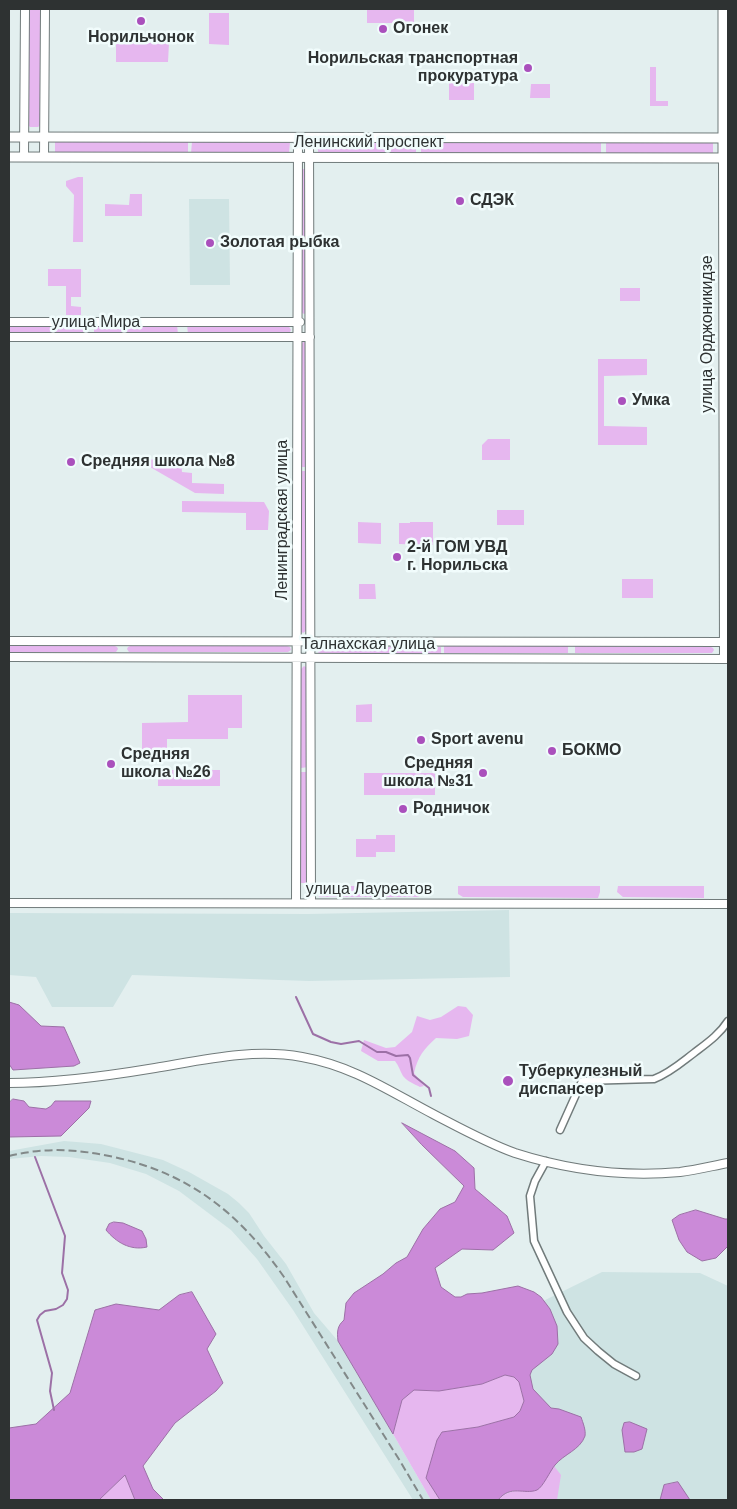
<!DOCTYPE html>
<meta charset="utf-8">
<style>
body{margin:0}
#map{position:relative;width:737px;height:1509px;overflow:hidden;background:#e3efef;font-family:Arial,sans-serif}
canvas{display:block}
.frame{position:absolute;inset:0;border:10px solid #2e3232;pointer-events:none}
</style>
<div id="map">
<canvas width="737" height="1509"></canvas>
<div class="frame"></div>
</div>
<script>
const c = document.querySelector('canvas').getContext('2d');
c.lineJoin = 'round';
function fill(path, color) { c.fillStyle = color; c.fill(path, 'evenodd'); }
function stroke(path, color, width, dash) { c.strokeStyle = color; c.lineWidth = width; c.lineCap = dash ? 'butt' : 'round'; c.setLineDash(dash || []); c.stroke(path); }
function write(font, color, halo, rows, align = 'center') {
  c.font = font + ' Arial,sans-serif'; c.lineWidth = 5; c.setLineDash([]); c.textBaseline = 'middle'; c.strokeStyle = halo; c.fillStyle = color; for (const [text, x, y, turn = 0] of rows) {
    c.save(); c.translate(x, y); c.rotate((+turn || 0) * Math.PI / 180); c.textAlign = isNaN(turn) ? turn : align; if (halo) c.strokeText(text, 0, 0); c.fillText(text, 0, 0); c.restore();
  }
}
fill(new Path2D(`
 M 189,199 L 229,199 L 230,285 L 190,285 Z
 M 509,910 L 510,977 L 309,981 L 132,975 L 113,1007 L 52,1007 L 36,977 L 9,975 L 9,913 L 308,914 Z
 M 64,1141 L 101,1144 L 163,1160 L 189,1172 L 228,1194 L 239,1203 L 249,1213 L 264,1236 L 286,1264 L 314,1313 L 338,1341 L 393,1434 L 431,1500 L 413,1500 L 293,1310 L 257,1259 L 231,1230 L 179,1191 L 146,1174 L 110,1163 L 69,1157 L 41,1156 L 9,1159 L 9,1151 Z
 M 602,1272 L 700,1273 L 728,1286 L 728,1500 L 533,1500 L 520,1371 L 531,1307 Z`), '#cee3e3');
fill(new Path2D(`
 M 28,9 L 42,9 L 42,124 L 38,127 L 30,127 L 28,125 Z
 M 367,9 L 414,9 L 414,23 L 367,23 Z
 M 209,13 L 229,13 L 229,45 L 209,44 Z
 M 116,43 L 169,43 L 168,62 L 116,62 Z
 M 650,67 L 656,67 L 656,101 L 668,101 L 668,106 L 650,106 Z
 M 449,83 L 474,83 L 474,100 L 449,100 Z
 M 531,84 L 550,84 L 550,98 L 530,98 Z
 M 55,142 L 188,142 L 188,153 L 55,153 Z
 M 192,142 L 290,142 L 289,153 L 191,153 Z
 M 318,142 L 416,142 L 416,153 L 318,153 Z
 M 421,142 L 601,143 L 601,153 L 421,153 Z
 M 606,143 L 713,143 L 713,153 L 606,153 Z
 M 303,169 L 306,169 L 306,313 L 304,314 L 301,312 L 301,170 Z
 M 78,177 L 83,177 L 83,242 L 73,242 L 74,195 L 66,186 L 66,181 Z
 M 130,194 L 142,194 L 142,216 L 105,216 L 105,204 L 129,205 Z
 M 48,269 L 81,269 L 81,297 L 71,297 L 71,306 L 81,307 L 81,315 L 66,315 L 66,286 L 48,286 Z
 M 620,288 L 640,288 L 640,301 L 620,301 Z
 M 9,325 L 89,325 L 89,334 L 9,333 Z
 M 94,325 L 177,325 L 178,334 L 94,334 Z
 M 187,325 L 288,325 L 291,330 L 289,334 L 188,334 Z
 M 304,341 L 307,343 L 307,467 L 300,467 L 301,345 Z
 M 598,359 L 647,359 L 647,375 L 604,376 L 604,426 L 647,427 L 647,445 L 598,445 Z
 M 488,439 L 510,439 L 510,460 L 482,460 L 482,445 Z
 M 123,458 L 181,461 L 182,472 L 192,473 L 192,483 L 224,484 L 224,494 L 195,493 L 150,467 L 125,462 Z
 M 300,471 L 307,471 L 307,630 L 303,633 L 300,631 Z
 M 182,501 L 264,502 L 269,511 L 268,530 L 246,530 L 246,513 L 182,512 Z
 M 497,510 L 524,510 L 524,525 L 497,525 Z
 M 358,522 L 381,523 L 381,544 L 358,543 Z
 M 410,522 L 433,522 L 433,545 L 399,544 L 399,523 L 410,523 Z
 M 622,579 L 653,579 L 653,598 L 622,598 Z
 M 359,584 L 375,584 L 376,599 L 359,599 Z
 M 9,646 L 115,646 L 117,647 L 118,649 L 116,652 L 9,652 Z
 M 130,646 L 287,646 L 290,647 L 291,650 L 288,652 L 129,652 L 127,649 L 128,647 Z
 M 444,646 L 568,646 L 568,653 L 444,653 Z
 M 575,646 L 711,647 L 713,648 L 714,650 L 712,653 L 575,653 Z
 M 320,647 L 441,647 L 441,654 L 319,654 L 317,649 Z
 M 304,666 L 307,668 L 308,767 L 301,768 L 301,669 Z
 M 188,695 L 242,695 L 242,728 L 228,728 L 228,739 L 167,739 L 167,754 L 142,754 L 142,723 L 188,722 Z
 M 372,704 L 372,722 L 356,722 L 356,705 Z
 M 158,770 L 220,770 L 220,786 L 158,786 Z
 M 301,772 L 307,772 L 308,883 L 301,883 Z
 M 364,773 L 435,773 L 435,795 L 364,795 Z
 M 376,835 L 395,835 L 395,852 L 376,852 L 376,857 L 356,857 L 356,839 L 376,839 Z
 M 318,886 L 421,886 L 420,893 L 419,897 L 319,897 Z
 M 458,886 L 600,886 L 600,892 L 598,898 L 463,897 L 458,894 Z
 M 618,886 L 704,886 L 704,898 L 623,897 L 617,892 Z
 M 458,1006 L 466,1007 L 473,1015 L 469,1036 L 457,1039 L 436,1038 C 424,1049 418,1056 414,1073 L 424,1086 L 420,1087 C 414,1084 407,1081 403,1076 C 400,1071 399,1066 395,1061 L 378,1061 L 361,1051 L 364,1040 L 386,1048 L 395,1047 L 412,1032 L 417,1016 L 430,1020 L 441,1017 Z
 M 505,1375 L 514,1377 L 519,1382 L 524,1401 L 520,1411 L 514,1417 L 478,1427 L 442,1432 L 426,1478 L 440,1500 L 431,1500 L 393,1434 L 402,1400 L 414,1390 L 439,1391 L 482,1384 Z
 M 554,1466 L 561,1475 L 557,1500 L 498,1500 C 507,1489 523,1490 536,1490 Z
 M 125,1475 L 135,1500 L 99,1500 Z`), '#e6b7ef');
const water = new Path2D(`
 M 9,1002 L 19,1005 L 41,1026 L 64,1027 L 80,1063 L 74,1066 L 13,1070 L 9,1064 Z
 M 13,1099 L 24,1101 L 29,1107 L 46,1109 L 51,1106 L 55,1101 L 91,1101 L 89,1108 L 61,1136 L 9,1137 L 9,1103 Z
 M 402,1123 L 455,1151 L 474,1168 L 475,1189 L 507,1216 L 514,1233 L 493,1250 L 462,1249 L 435,1268 L 441,1287 L 455,1297 L 461,1297 L 467,1294 L 482,1293 L 518,1286 L 534,1292 L 541,1297 L 550,1309 L 557,1326 L 558,1344 L 552,1354 L 532,1370 L 530,1375 L 533,1389 L 551,1408 L 559,1409 L 581,1417 C 583,1423 586,1430 585,1436 C 580,1450 564,1454 555,1465 C 550,1471 543,1487 537,1490 C 524,1495 511,1484 498,1500 L 440,1500 L 426,1478 L 437,1440 L 442,1432 L 478,1427 L 514,1417 L 520,1411 L 524,1401 L 519,1382 L 514,1377 L 505,1375 L 482,1384 L 439,1391 L 414,1390 L 402,1400 L 393,1434 L 338,1341 C 337,1332 337,1326 344,1320 L 346,1303 L 354,1293 L 383,1274 L 396,1263 L 407,1257 L 423,1229 L 440,1209 L 455,1202 L 464,1186 L 422,1145 Z
 M 696,1210 L 725,1219 L 728,1219 L 728,1246 L 716,1258 L 702,1261 L 687,1252 L 679,1240 L 672,1220 L 679,1215 Z
 M 114,1222 L 123,1223 L 142,1231 L 146,1239 L 147,1247 C 130,1251 116,1242 106,1230 L 109,1224 Z
 M 192,1292 L 216,1334 L 207,1349 L 223,1383 L 216,1391 L 175,1423 L 143,1466 L 153,1489 L 164,1500 L 135,1500 L 125,1475 L 99,1500 L 9,1500 L 9,1428 L 36,1424 L 70,1393 L 95,1310 L 116,1304 L 159,1310 L 179,1295 Z
 M 630,1422 L 647,1429 L 642,1449 L 634,1452 L 625,1452 L 622,1430 L 624,1423 Z
 M 678,1482 L 690,1500 L 660,1500 L 664,1485 Z`);
fill(water, '#cb8ad8');
stroke(water, '#9c70a6', 1);
stroke(new Path2D(`
 M 296,997 L 313,1034 L 331,1042 L 341,1044 L 359,1041 L 377,1052 L 386,1052 L 396,1056 L 408,1055 L 410,1058 L 413,1075 L 429,1088 L 431,1096
 M 35,1157 L 65,1236 L 62,1273 L 68,1290 L 67,1299 L 63,1305 L 56,1309 L 45,1311 L 40,1315 L 37,1320 L 52,1373 L 50,1391 L 54,1410`), '#9c70a6', 2);
const minor = new Path2D(`
 M 560,1130 L 582,1081 L 654,1079 C 670,1073 682,1062 694,1053 C 707,1043 719,1035 728,1021
 M 546,1161 L 535,1181 L 530,1196 L 534,1241 L 567,1312 L 584,1338 L 598,1351 L 614,1364 L 636,1376`);
const tertiary = new Path2D(`
 M 309,137 L 311,903
 M 24,157 L 25,9
 M 44,157 L 45,9
 M 723,158 L 724,659
 M 9,322 L 300,322
 M 9,337 L 310,337
 M 9,641 L 728,642
 M 9,657 L 728,659
 M 9,903 L 728,904
 M 296,903 L 298,137
 M 9,1083 C 58,1083 107,1076 155,1068 C 203,1060 253,1048 302,1057 C 353,1066 389,1091 433,1114 C 460,1128 487,1143 515,1153 C 568,1170 625,1177 680,1172 C 696,1170 712,1166 728,1163`);
const secondary = new Path2D(`
 M 723,9 L 723,158
 M 9,137 L 728,138
 M 9,157 L 728,158`);
stroke(minor, '#717b7b', 9);
stroke(tertiary, '#717b7b', 10);
stroke(secondary, '#717b7b', 11);
stroke(minor, '#fff', 6);
stroke(tertiary, '#fff', 8);
stroke(secondary, '#fff', 9);
stroke(new Path2D(`
 M 9,1156 C 46,1147 77,1149 114,1157 C 191,1174 240,1214 284,1277 L 400,1461 L 423,1500`), '#828989', 2, [8, 4]);
for (const [x, y, r, color] of [
 [141,21,5,"#aa50bc"],
 [383,29,5,"#aa50bc"],
 [528,68,5,"#aa50bc"],
 [460,201,5,"#aa50bc"],
 [210,243,5,"#aa50bc"],
 [622,401,5,"#aa50bc"],
 [71,462,5,"#aa50bc"],
 [397,557,5,"#aa50bc"],
 [421,740,5,"#aa50bc"],
 [552,751,5,"#aa50bc"],
 [111,764,5,"#aa50bc"],
 [483,773,5,"#aa50bc"],
 [403,809,5,"#aa50bc"],
 [508,1081,6,"#aa50bc"]
]) { const dot = new Path2D(); dot.arc(x, y, r, 0, 2 * Math.PI); c.fillStyle = color; c.fill(dot); stroke(dot, '#f1fcfc', 2); }
write('bold 16px', '#2e3232', '#f1fcfc', [
 ["Огонек",393,29],
 ["Норильчонок",141,38,"center"],
 ["Норильская транспортная",518,59,"right"],
 ["прокуратура",518,77,"right"],
 ["СДЭК",470,201],
 ["Золотая рыбка",220,243],
 ["Умка",632,401],
 ["Средняя школа №8",81,462],
 ["2-й ГОМ УВД",407,548],
 ["г. Норильска",407,566],
 ["Sport avenu",431,740],
 ["БОКМО",562,751],
 ["Средняя",121,755],
 ["школа №26",121,773],
 ["Средняя",473,764,"right"],
 ["школа №31",473,782,"right"],
 ["Родничок",413,809],
 ["Туберкулезный",519,1072],
 ["диспансер",519,1090]
], 'left');
write('16px', '#2e3232', '#f1fcfc', [
 ["Ленинский проспект",369,143],
 ["улица Мира",96,323],
 ["улица Орджоникидзе",708,334,-90],
 ["Ленинградская улица",283,520,-90],
 ["Талнахская улица",368,645],
 ["улица Лауреатов",369,890]
]);
</script>
